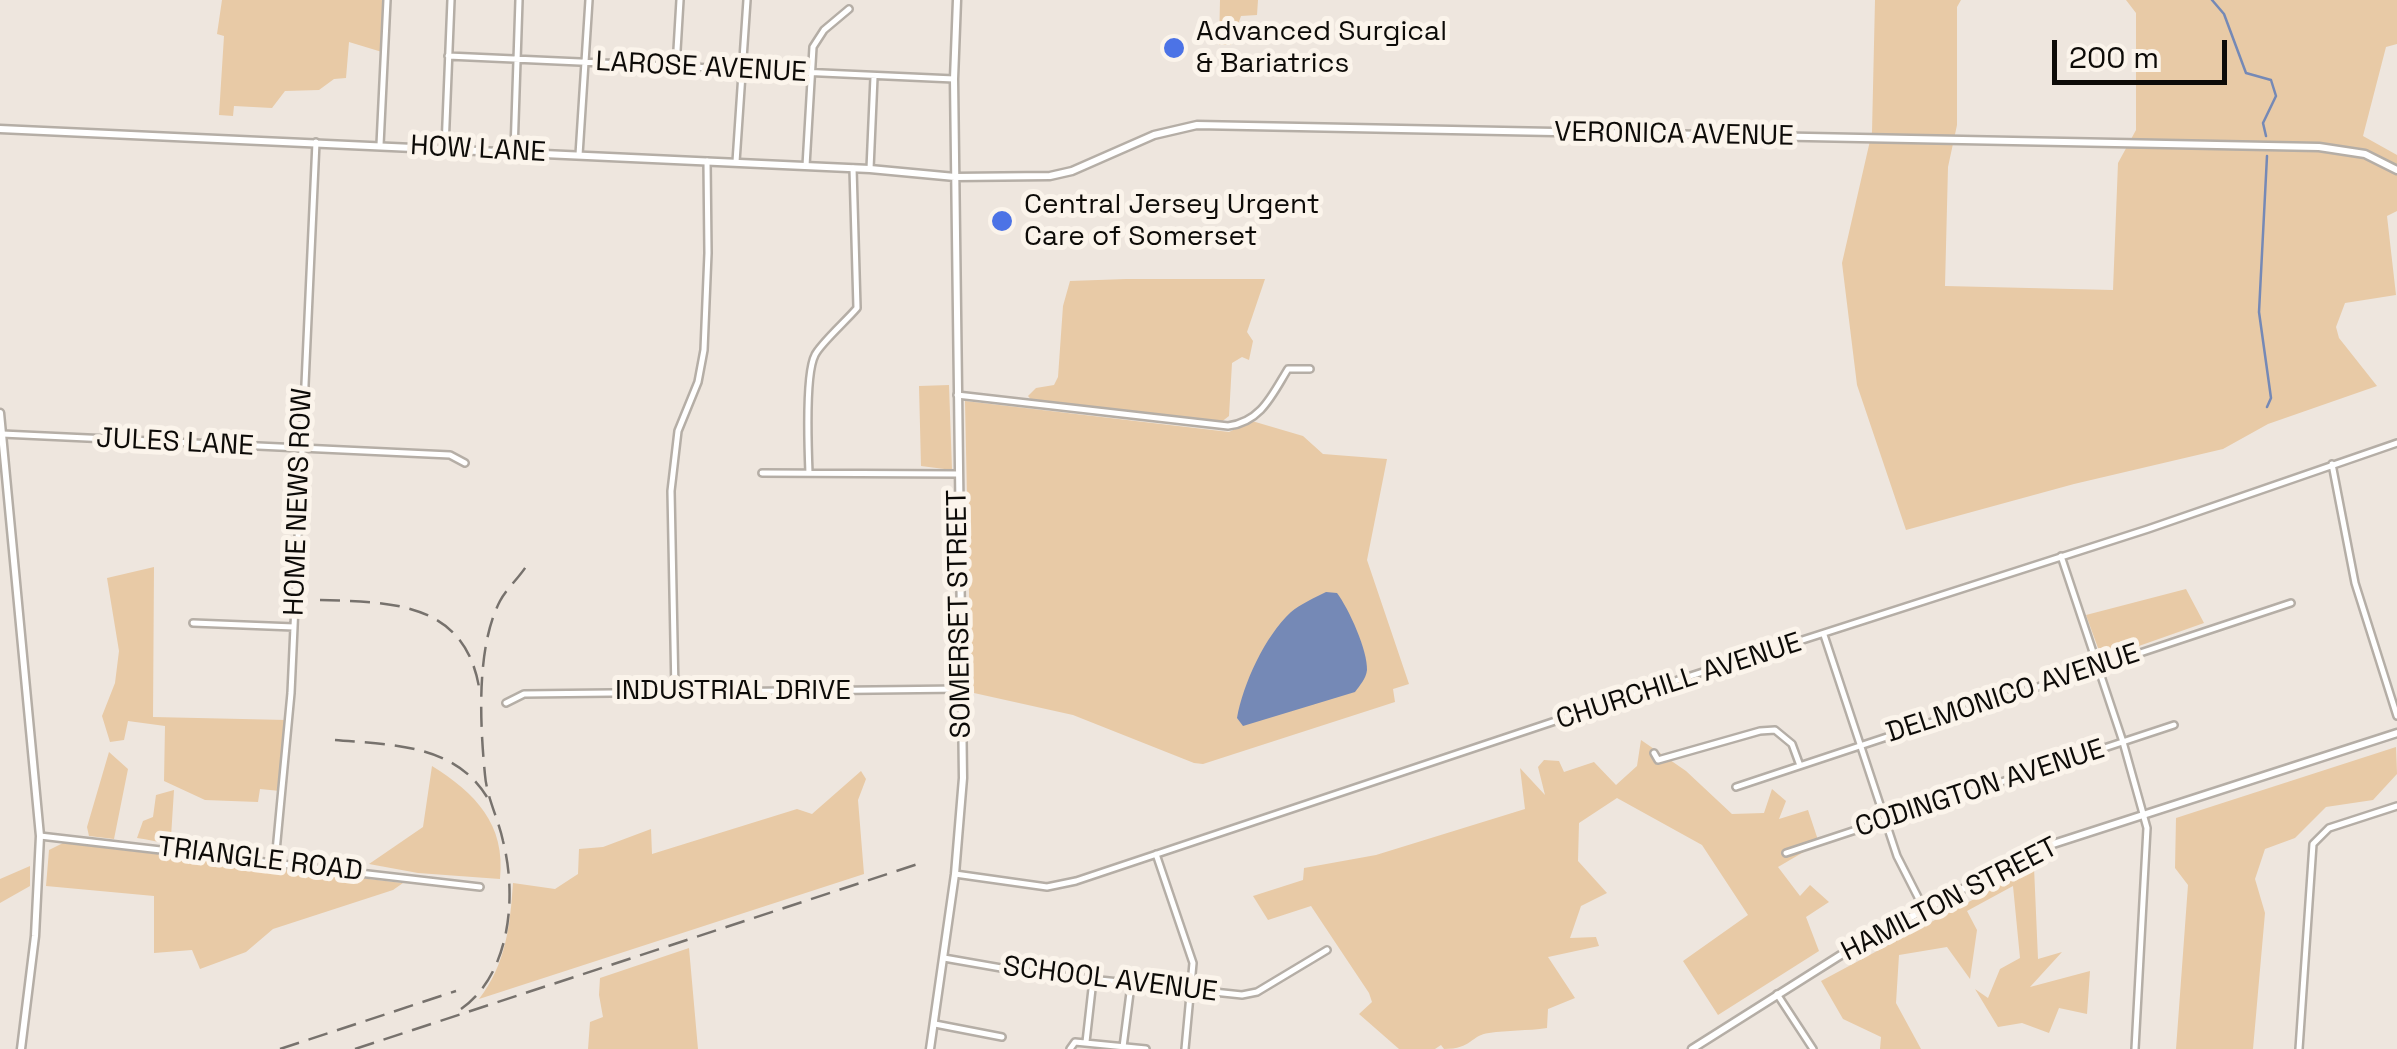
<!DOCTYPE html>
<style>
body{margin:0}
#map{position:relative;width:2397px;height:1049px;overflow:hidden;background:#eee6de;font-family:"Space Grotesk",sans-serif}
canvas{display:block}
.scale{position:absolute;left:2052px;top:40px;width:175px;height:45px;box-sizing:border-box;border:5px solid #0d0b08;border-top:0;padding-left:12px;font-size:30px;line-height:35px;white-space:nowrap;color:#0d0b08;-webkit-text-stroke:8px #fbf4eb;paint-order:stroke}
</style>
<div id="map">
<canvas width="2397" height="1049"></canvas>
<div class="scale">200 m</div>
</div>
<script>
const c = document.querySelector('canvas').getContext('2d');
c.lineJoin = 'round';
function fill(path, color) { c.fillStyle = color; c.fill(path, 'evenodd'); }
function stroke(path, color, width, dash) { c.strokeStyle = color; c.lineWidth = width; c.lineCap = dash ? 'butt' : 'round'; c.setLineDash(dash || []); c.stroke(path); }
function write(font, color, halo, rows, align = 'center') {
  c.font = font + ' "Space Grotesk",sans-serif'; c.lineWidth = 10; c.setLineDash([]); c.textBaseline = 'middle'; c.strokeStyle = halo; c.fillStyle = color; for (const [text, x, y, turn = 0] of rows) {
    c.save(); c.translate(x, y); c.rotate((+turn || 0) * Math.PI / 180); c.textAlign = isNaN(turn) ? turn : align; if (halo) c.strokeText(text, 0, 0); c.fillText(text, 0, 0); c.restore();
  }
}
fill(new Path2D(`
 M 222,0 L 386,0 L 382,52 L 349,42 L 346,78 L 334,79 L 319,90 L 285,91 L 272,108 L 234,106 L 233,116 L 219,115 L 224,36 L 217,34 Z
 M 1220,0 L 1258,0 L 1257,15 L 1241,16 L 1231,45 L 1219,45 Z
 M 1875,0 L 1961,0 L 1957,7 L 1957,125 L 1948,167 L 1945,286 L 2113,290 L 2118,163 L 2136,130 L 2136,13 L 2126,0 L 2397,0 L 2397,44 L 2386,47 L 2363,136 L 2397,155 L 2397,211 L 2387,216 L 2396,295 L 2345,303 L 2336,327 L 2339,338 L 2377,386 L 2268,424 L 2223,449 L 2074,484 L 1906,530 L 1857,385 L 1842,263 L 1872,132 Z
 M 1126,279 L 1265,279 L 1247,332 L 1253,341 L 1249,360 L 1242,357 L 1232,363 L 1229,416 L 1220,423 L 1034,403 L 1028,396 L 1036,388 L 1054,385 L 1058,377 L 1063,306 L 1070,281 Z
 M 949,385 L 952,470 L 921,466 L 919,386 Z
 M 965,401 L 1229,432 L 1252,421 L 1303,436 L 1323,454 L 1387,459 L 1367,560 L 1409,684 L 1393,689 L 1395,702 L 1203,764 L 1194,763 L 1073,715 L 974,693 L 971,690 Z
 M 154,567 L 153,717 L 287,720 L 280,791 L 260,789 L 258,802 L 205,800 L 164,781 L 165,726 L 128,721 L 124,740 L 110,742 L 102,716 L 115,683 L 119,651 L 107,578 Z
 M 2186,589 L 2204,623 L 2102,659 L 2086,615 Z
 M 1641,740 L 1686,771 L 1732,814 L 1764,813 L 1772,789 L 1786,801 L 1779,819 L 1808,810 L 1819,843 L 1778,867 L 1800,896 L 1810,885 L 1829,902 L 1806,917 L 1819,951 L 1718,1015 L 1683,961 L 1748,915 L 1702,845 L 1617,798 L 1579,823 L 1578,861 L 1607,893 L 1581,906 L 1570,938 L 1596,937 L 1599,946 L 1548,957 L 1575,998 L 1548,1009 L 1547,1028 C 1527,1031 1508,1030 1489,1033 C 1471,1035 1472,1049 1444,1049 L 1441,1045 L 1435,1049 L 1399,1049 L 1359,1014 L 1372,1002 L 1369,993 L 1311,906 L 1268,920 L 1253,896 L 1303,880 L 1304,868 L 1376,855 L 1525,809 L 1520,768 L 1545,795 L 1538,767 L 1544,760 L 1559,761 L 1564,772 L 1594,762 L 1616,785 L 1637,766 Z
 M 2396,747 L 2397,774 L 2373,800 L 2326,807 L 2295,838 L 2265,849 L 2255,879 L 2265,913 L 2253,1049 L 2176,1049 L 2188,885 L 2175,868 L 2176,818 Z
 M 109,752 L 128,769 L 114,839 L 89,836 L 87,827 Z
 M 432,766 C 475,793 506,824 500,879 L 418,873 L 369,864 L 423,827 Z
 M 861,771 L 866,779 L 858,800 L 864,874 L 479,999 C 506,964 510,926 513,883 L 555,889 L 578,874 L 579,849 L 603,847 L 651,829 L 652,854 L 797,809 L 812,814 Z
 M 174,790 L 171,837 L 197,839 L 197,848 C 176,847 159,841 137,838 L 143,821 L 153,817 L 156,795 Z
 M 63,843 L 403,883 L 393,890 L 273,929 L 246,952 L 200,969 L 192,950 L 154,953 L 154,896 L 46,886 L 49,850 Z
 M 30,866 L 30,886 L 0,903 L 0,879 Z
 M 2034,867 L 2038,959 L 2062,952 L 2030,987 L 2090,971 L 2087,1014 L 2059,1008 L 2049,1033 L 2022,1023 L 1998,1027 L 1975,989 L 1988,998 L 2000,969 L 2020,958 L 2013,886 L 1967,911 L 1977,930 L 1970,979 L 1947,947 L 1899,955 L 1896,1003 L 1921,1049 L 1880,1049 L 1881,1037 L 1843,1019 L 1821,981 Z
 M 689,948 L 698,1049 L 588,1049 L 590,1022 L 603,1017 L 599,995 L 600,978 Z`), '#e8caa6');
fill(new Path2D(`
 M 1326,592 L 1337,593 C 1349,609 1368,651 1367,670 C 1366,679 1360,685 1355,692 L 1243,726 L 1237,718 C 1243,684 1265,636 1291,612 C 1301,604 1314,598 1326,592 Z`), '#7589b6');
stroke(new Path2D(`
 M 2212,0 L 2224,14 L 2246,73 L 2271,80 L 2276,96 L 2263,123 L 2266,136
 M 2267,156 L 2259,312 L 2271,398 L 2267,407`), '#7589b6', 2.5);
const street = new Path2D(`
 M 448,56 L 954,79
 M 676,67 L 680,0
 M 380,145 L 387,0
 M 445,148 L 451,0
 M 514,152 L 519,0
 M 579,155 L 589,0
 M 736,162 L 747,0
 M 806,166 L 813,47 L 824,30 L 849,9
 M 870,169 L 874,77
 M 957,395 L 1228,426 C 1261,422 1272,395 1288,369 L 1310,369
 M 2,434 L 450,455 L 465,463
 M 2332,464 L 2355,583 L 2397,716
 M 762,473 L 958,474
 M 809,473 C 808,448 805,374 815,355 C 820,344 847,320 857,308 L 853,168
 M 2061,556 L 2123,742 L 2147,828 L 2135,1049
 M 193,623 L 294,627
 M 1824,635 L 1897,856 L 1924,909
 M 675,692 L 671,491 L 678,431 L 698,382 L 704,350 L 708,253 L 707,161
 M 506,703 L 524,694 L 962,689
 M 1654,753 L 1658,760 L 1760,731 L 1775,730 L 1792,744 L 1799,763
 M 1736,787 L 2291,603
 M 40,836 L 480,887
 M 1786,853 L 2174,725
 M 1156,854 L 1193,963 L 1185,1049
 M 275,862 L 291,693 L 316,142
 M 955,874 L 1047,887 L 1076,881 L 1678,680 L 2148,529 L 2397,443
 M 944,958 L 1024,972 L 1242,995 L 1257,992 L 1327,950
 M 1777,994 L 1813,1049
 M 935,1024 L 1002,1037
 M 1086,1042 L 1093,980
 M 1123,1047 L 1131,985
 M 1070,1049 L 1075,1042 L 1146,1049
 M 2299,1049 L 2313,844 L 2329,828 L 2397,806`);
const secondary = new Path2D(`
 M 0,129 L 870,169 L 955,177 L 1050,176 L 1072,171 L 1154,135 L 1197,125 L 2319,147 L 2365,154 L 2397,170
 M 0,413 L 40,836 L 35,936 L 21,1049
 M 930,1049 L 955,874 L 963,778 L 954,79 L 957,0
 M 1692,1049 L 1844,953 L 1994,872 L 2050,845 L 2397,733`);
stroke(street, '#b5aea6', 10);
stroke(secondary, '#b5aea6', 11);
stroke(street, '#fff', 5);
stroke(secondary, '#fff', 6);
stroke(new Path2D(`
 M 320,600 C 389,602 464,601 479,687
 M 335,740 C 390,745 454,743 487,797
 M 461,1009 C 511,974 517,895 503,841 C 498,818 487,798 485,775 C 480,724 476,647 500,601 C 507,588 519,578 527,565
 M 280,1049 L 456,991
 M 355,1049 L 921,863`), '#77726d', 2.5, [20, 10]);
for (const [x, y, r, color] of [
 [1174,48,12,"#4c73e6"],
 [1002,221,12,"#4c73e6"]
]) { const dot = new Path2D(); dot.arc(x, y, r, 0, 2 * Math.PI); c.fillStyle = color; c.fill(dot); stroke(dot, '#fbf4eb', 4); }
write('28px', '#0d0b08', '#fbf4eb', [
 ["Advanced Surgical",1196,32],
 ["& Bariatrics",1196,64],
 ["Central Jersey Urgent",1024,205],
 ["Care of Somerset",1024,237]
], 'left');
write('28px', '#0d0b08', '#fbf4eb', [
 ["LAROSE AVENUE",701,68,3],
 ["VERONICA AVENUE",1674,135,1],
 ["HOW LANE",478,150,3],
 ["JULES LANE",175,443,3],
 ["HOME NEWS ROW",299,502,-88],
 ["SOMERSET STREET",960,614,-91],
 ["CHURCHILL AVENUE",1679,682,-18],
 ["INDUSTRIAL DRIVE",733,691],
 ["DELMONICO AVENUE",2013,694,-18],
 ["CODINGTON AVENUE",1980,789,-18],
 ["TRIANGLE ROAD",260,860,7],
 ["HAMILTON STREET",1950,900,-27],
 ["SCHOOL AVENUE",1110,980,7]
]);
</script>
